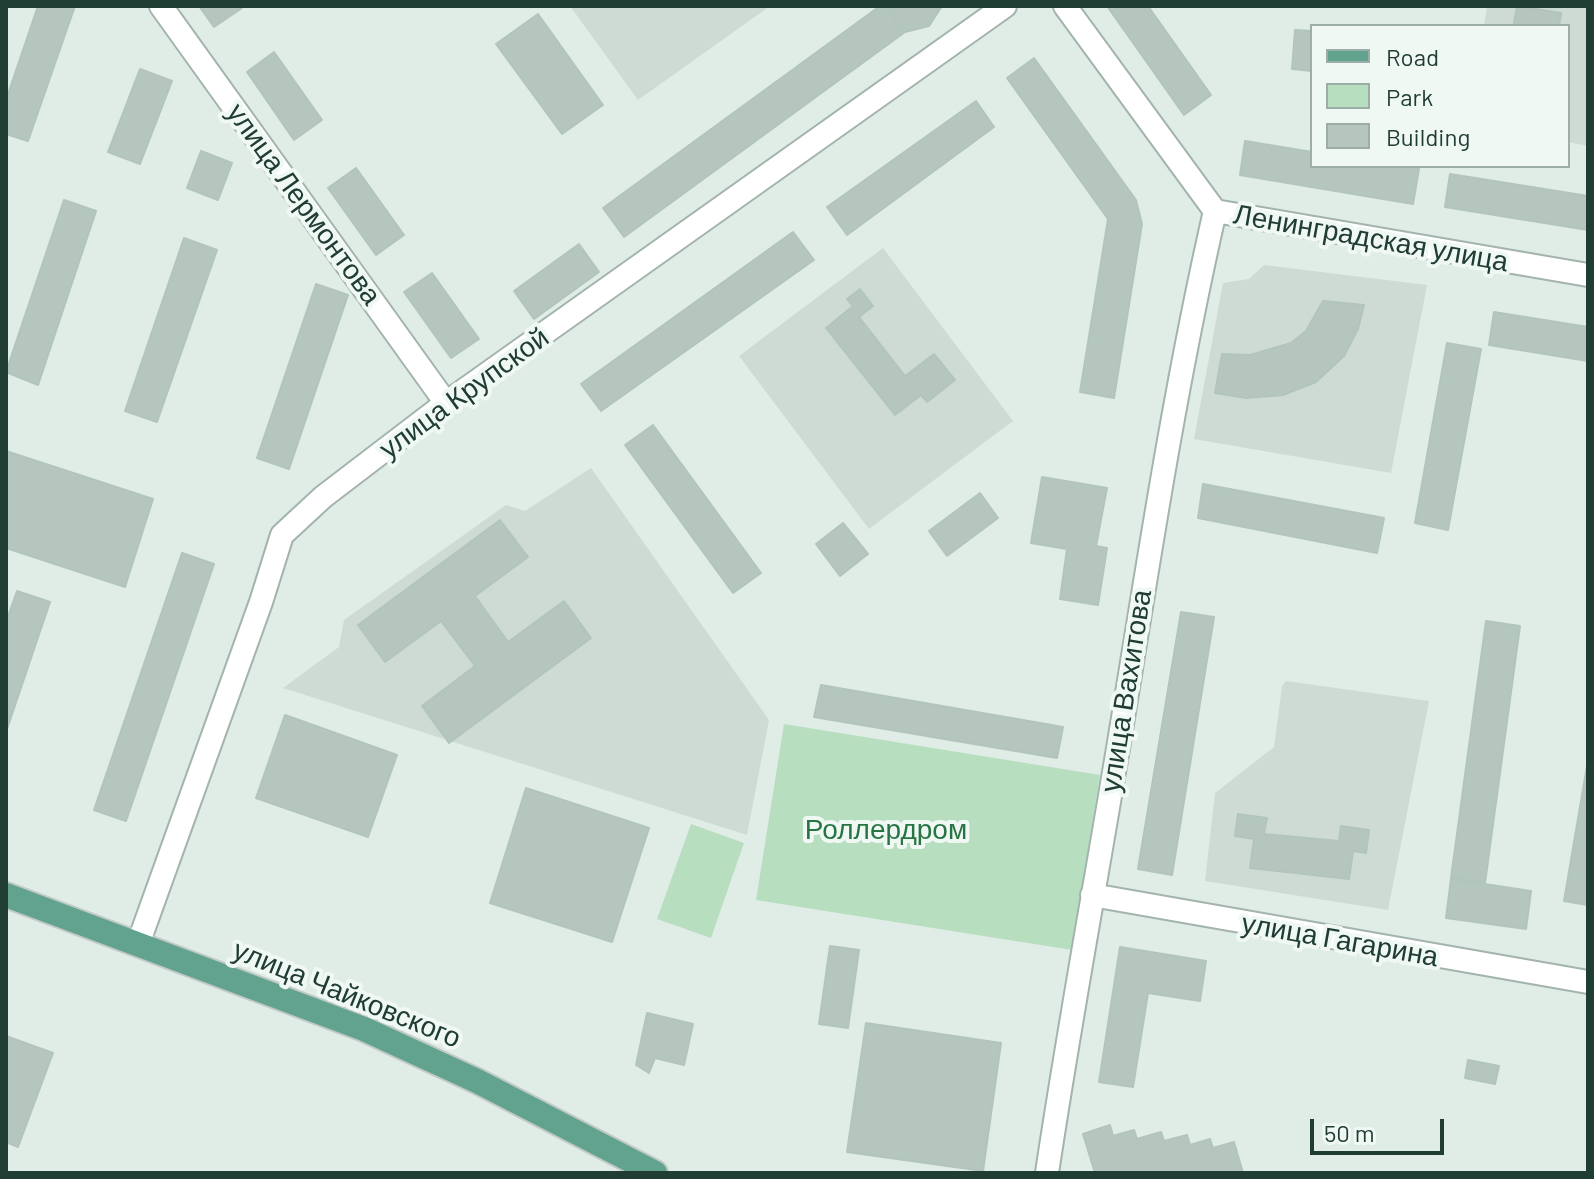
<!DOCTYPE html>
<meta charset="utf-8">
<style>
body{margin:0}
#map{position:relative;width:1594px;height:1179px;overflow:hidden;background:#e0ece6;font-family:Barlow,sans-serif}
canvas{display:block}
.frame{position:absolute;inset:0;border:8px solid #203d34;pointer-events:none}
.legend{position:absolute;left:1310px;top:24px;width:260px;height:144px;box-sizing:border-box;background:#f0f8f4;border:2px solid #9dada7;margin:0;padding:10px 14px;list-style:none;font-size:24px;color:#203d34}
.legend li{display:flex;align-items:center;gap:16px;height:40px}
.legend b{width:40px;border:2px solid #9dada7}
.scale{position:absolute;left:1310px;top:1119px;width:134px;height:36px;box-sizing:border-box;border:4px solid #203d34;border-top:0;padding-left:10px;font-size:24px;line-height:28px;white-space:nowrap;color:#203d34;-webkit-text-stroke:6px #f0f8f4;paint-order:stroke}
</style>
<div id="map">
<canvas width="1594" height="1179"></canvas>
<div class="frame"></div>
<ul class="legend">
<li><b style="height:10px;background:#62a38f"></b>Road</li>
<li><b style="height:22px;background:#b8dec0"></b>Park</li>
<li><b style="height:22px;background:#b5c6bf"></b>Building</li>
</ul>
<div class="scale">50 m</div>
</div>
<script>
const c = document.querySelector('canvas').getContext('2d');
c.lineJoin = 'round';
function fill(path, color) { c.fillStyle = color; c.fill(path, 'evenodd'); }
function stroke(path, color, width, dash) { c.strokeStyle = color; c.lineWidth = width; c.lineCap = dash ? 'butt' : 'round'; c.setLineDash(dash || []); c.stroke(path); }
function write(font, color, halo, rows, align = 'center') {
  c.font = font + ' Barlow,sans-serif'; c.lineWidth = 8; c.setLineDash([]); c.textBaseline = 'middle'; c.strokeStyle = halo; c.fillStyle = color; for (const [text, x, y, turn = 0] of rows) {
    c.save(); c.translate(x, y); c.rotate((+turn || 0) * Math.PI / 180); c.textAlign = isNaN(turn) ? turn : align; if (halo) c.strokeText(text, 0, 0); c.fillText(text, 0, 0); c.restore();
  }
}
fill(new Path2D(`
 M 570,6 L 770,6 L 638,100 Z
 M 1487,6 L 1588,6 L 1588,146 L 1568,142 L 1568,26 L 1484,26 Z
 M 883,248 L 1013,421 L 869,529 L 739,356 Z
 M 1264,265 L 1427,285 L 1391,473 L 1194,439 L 1223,283 L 1249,279 Z
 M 591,468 L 769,720 L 747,835 L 283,688 L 339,647 L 344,620 L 506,505 L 525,511 Z
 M 1286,681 L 1429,701 L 1388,910 L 1205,881 L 1215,793 L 1274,747 L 1282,686 Z`), '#cedbd5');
fill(new Path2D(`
 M 784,724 L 1100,775 L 1072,950 L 756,900 Z
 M 691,824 L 744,843 L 711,938 L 657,919 Z`), '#b8dec0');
const building = new Path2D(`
 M 38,6 L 75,6 L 28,141 L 6,134 L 6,100 Z
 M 199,6 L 241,6 L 242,8 L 214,27 Z
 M 880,6 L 885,6 L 905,32 L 624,237 L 603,208 Z
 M 885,6 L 942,6 L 929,26 L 905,32 Z
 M 1107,6 L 1148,6 L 1211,95 L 1184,115 Z
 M 1517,6 L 1561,13 L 1559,26 L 1514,24 Z
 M 538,14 L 603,105 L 562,134 L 496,44 Z
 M 1295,30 L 1312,31 L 1312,71 L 1292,69 Z
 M 274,52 L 322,120 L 294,140 L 247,72 Z
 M 1034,58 L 1136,200 L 1142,224 L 1114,398 L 1080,392 L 1108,219 L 1007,78 Z
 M 140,69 L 172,81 L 140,164 L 108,152 Z
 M 976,101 L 994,127 L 847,235 L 827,207 Z
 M 1245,141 L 1312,152 L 1312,166 L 1400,166 L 1419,169 L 1413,204 L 1240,175 Z
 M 201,151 L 232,163 L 218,200 L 187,188 Z
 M 356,168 L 404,235 L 376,255 L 328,188 Z
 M 1450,174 L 1588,196 L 1588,230 L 1445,207 Z
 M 64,200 L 96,211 L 38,385 L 6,372 Z
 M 793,232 L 814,260 L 601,411 L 581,384 Z
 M 184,238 L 217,250 L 157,422 L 125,411 Z
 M 579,244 L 599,272 L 534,319 L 514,291 Z
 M 432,273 L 479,339 L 451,358 L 404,292 Z
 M 316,284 L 348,295 L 289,469 L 257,458 Z
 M 860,289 L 873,306 L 859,317 L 905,376 L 934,354 L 955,380 L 927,402 L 921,395 L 895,415 L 826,328 L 853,306 L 847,299 Z
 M 1323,301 L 1364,305 L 1358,329 L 1344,356 L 1316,382 L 1283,395 L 1246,398 L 1215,393 L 1222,354 L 1250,355 L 1291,343 L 1306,331 Z
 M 1494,312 L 1588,327 L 1588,361 L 1489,345 Z
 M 1447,343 L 1481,349 L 1448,530 L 1415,523 Z
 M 653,425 L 761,573 L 733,593 L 625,445 Z
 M 6,451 L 153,499 L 125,587 L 6,548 Z
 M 1042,477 L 1107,488 L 1096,546 L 1107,548 L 1098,605 L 1060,599 L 1067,549 L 1031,543 Z
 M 1203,484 L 1384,518 L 1377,553 L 1198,518 Z
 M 980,493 L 998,518 L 947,556 L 929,531 Z
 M 500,520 L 528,557 L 475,596 L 508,642 L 564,601 L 591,638 L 449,743 L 422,706 L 475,666 L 441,621 L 385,662 L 358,625 Z
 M 843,523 L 868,554 L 840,576 L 816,544 Z
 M 182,553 L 214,564 L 126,821 L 94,810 Z
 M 17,591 L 50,602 L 6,732 L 6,622 Z
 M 1181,612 L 1214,617 L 1172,875 L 1138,869 Z
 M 1486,621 L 1520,626 L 1485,883 L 1451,878 Z
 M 821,685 L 1063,727 L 1057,758 L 814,717 Z
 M 285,715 L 397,755 L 368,837 L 256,798 Z
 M 1588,760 L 1588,905 L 1564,901 Z
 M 526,788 L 649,828 L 612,942 L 490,903 Z
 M 1238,814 L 1267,818 L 1264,834 L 1339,841 L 1341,826 L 1369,830 L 1366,853 L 1353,851 L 1349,879 L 1250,868 L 1254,839 L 1235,836 Z
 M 1451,879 L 1531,891 L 1526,929 L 1446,918 Z
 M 830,946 L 859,950 L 848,1028 L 819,1024 Z
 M 1120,947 L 1206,961 L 1200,1001 L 1148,993 L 1133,1087 L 1099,1082 Z
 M 647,1013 L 693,1024 L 684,1065 L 655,1058 L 649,1073 L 636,1065 Z
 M 866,1023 L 1001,1043 L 983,1171 L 847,1152 Z
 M 6,1036 L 53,1053 L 18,1147 L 6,1142 Z
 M 1468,1060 L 1499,1066 L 1495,1084 L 1465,1078 Z
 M 1110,1125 L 1113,1136 L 1134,1130 L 1137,1139 L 1161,1132 L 1164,1141 L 1187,1135 L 1190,1145 L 1210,1139 L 1213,1148 L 1234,1142 L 1243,1173 L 1095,1173 L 1083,1134 Z`);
fill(building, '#b5c6bf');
stroke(building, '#b2c5bd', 2);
const minor = new Path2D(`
 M 161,6 L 446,403
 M 1065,6 L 1215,211 L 1588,275
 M 1092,895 L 1588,982
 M 138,944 L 261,602 L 282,535 L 323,497 L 446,403 L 1005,6
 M 1047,1173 C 1070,1019 1099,866 1124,712 C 1151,545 1177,377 1215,211`);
const major = new Path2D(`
 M 6,895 L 364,1029 L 477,1081 L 655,1173`);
stroke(minor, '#a3b4ad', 26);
stroke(major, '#c1c9c6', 28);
stroke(minor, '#fff', 22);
stroke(major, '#62a38f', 24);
write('28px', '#203d34', '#f0f8f4', [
 ["улица Лермонтова",304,204,54],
 ["Ленинградская улица",1371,238,10],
 ["улица Крупской",464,393,-36],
 ["улица Вахитова",1126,691,-81],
 ["улица Гагарина",1340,940,10],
 ["улица Чайковского",347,994,22]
]);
write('28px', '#287543', '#f0f8f4', [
 ["Роллердром",886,830]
]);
</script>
